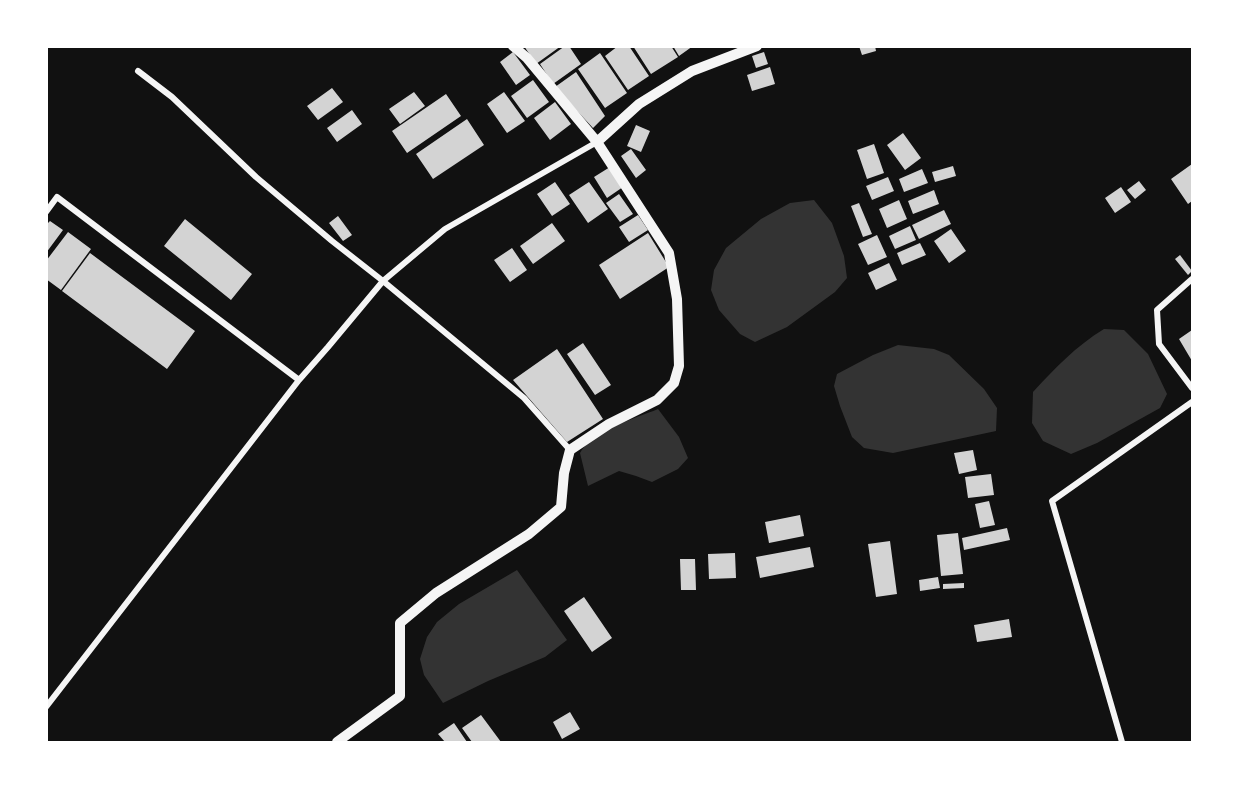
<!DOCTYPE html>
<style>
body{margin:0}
#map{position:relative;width:1239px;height:789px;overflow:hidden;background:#111;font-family:Mulish,sans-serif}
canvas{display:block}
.frame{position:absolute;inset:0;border:48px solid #fff;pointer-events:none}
</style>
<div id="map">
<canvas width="1239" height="789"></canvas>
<div class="frame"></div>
</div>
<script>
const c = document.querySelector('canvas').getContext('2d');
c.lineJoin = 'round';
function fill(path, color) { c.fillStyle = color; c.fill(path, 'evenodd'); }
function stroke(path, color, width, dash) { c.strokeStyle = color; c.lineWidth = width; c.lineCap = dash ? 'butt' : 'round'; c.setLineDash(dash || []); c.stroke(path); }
fill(new Path2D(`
 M 814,200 L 832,223 L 844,256 L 847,278 L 835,292 L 787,327 L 755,342 L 740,334 L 719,310 L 711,290 L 714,270 L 726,248 L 761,219 L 790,203 Z
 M 1104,329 L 1124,330 L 1148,354 L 1167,394 L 1160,408 L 1097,443 L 1071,454 L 1043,441 L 1032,423 L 1033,392 C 1055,368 1076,346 1104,329 Z
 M 898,345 L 934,349 L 949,355 L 984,389 L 997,408 L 996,431 L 893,453 L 864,448 L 852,437 L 840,406 L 834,386 L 837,374 L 873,355 Z
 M 658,409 L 679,437 L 688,458 L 678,469 L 652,482 L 636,476 L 619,471 L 588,486 L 580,453 C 593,430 634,419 658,409 Z
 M 517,570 L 567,640 L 545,657 L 488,681 L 443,703 L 424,675 L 420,659 L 427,637 L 437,622 L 459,604 Z`), '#333');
fill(new Path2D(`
 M 524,46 L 561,46 L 536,64 Z
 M 565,46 L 569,46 L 581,64 L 553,84 L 540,64 Z
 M 618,46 L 629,46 L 649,76 L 628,90 L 605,56 Z
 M 633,46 L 671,46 L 678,57 L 651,74 Z
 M 673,46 L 693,46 L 679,56 Z
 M 859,46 L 875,46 L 876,51 L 862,55 Z
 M 513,52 L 530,75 L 516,85 L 500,62 Z
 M 764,52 L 768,64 L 756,68 L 752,56 Z
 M 600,53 L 627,93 L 605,108 L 578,69 Z
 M 770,67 L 775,84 L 752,91 L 747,75 Z
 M 576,72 L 605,116 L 593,128 L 555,87 Z
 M 533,80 L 549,102 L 527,118 L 511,96 Z
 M 332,88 L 343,102 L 318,120 L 307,106 Z
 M 414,92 L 425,106 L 400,124 L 389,109 Z
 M 504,92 L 525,121 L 507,133 L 487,104 Z
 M 446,94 L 461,116 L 407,153 L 392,131 Z
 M 555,102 L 571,124 L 550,140 L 534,118 Z
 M 352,110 L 362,124 L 337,142 L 327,128 Z
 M 467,119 L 484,145 L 433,179 L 416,154 Z
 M 636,125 L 650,131 L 641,152 L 627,146 Z
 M 903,133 L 921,158 L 905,170 L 887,145 Z
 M 874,144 L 884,173 L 867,179 L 857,150 Z
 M 631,149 L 646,170 L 636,178 L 621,156 Z
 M 1192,164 L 1192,201 L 1188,204 L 1171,179 Z
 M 953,166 L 956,176 L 935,182 L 932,172 Z
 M 610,167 L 623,187 L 607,198 L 594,177 Z
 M 922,169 L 928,183 L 904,192 L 899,179 Z
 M 888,177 L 894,191 L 872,200 L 866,186 Z
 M 1139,181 L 1146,190 L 1135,199 L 1127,190 Z
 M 555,182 L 570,204 L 552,216 L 537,194 Z
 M 589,182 L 608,209 L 588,223 L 569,195 Z
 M 1121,187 L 1131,202 L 1115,213 L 1105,198 Z
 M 934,190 L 939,204 L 913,214 L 908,201 Z
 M 619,194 L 633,214 L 620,222 L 606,203 Z
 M 899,200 L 907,219 L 887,228 L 879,209 Z
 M 859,203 L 872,234 L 863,237 L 851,206 Z
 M 944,210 L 951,224 L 919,239 L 912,225 Z
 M 638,215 L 648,230 L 629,242 L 619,227 Z
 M 338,216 L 352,235 L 343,241 L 329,223 Z
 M 185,219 L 252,274 L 231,300 L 164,246 Z
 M 50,221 L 63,230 L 46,253 L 46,225 Z
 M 552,223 L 565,241 L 533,264 L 520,246 Z
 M 910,226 L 916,240 L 895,249 L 889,236 Z
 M 951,229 L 966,251 L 949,263 L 934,241 Z
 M 68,232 L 91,249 L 61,290 L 46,279 L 46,261 Z
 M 648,233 L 669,267 L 620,299 L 599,265 Z
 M 877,235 L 887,257 L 868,265 L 858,244 Z
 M 920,243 L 926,255 L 902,265 L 897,253 Z
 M 512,248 L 527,270 L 510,282 L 494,260 Z
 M 90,253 L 195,331 L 167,369 L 62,291 Z
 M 1180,255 L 1192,271 L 1188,275 L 1175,259 Z
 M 889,263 L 897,280 L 876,290 L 868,273 Z
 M 1192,330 L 1192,361 L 1179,339 Z
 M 583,343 L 611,385 L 595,395 L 567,354 Z
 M 557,349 L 603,419 L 567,442 L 513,380 Z
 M 973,450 L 977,470 L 959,474 L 954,453 Z
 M 991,474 L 994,495 L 968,498 L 965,477 Z
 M 989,501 L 995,525 L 980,528 L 975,504 Z
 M 800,515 L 804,536 L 769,543 L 765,522 Z
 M 1007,528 L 1010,540 L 964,550 L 962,538 Z
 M 958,533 L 963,574 L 941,576 L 937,535 Z
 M 890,541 L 897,594 L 876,597 L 868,544 Z
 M 810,547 L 814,567 L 760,578 L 756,557 Z
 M 735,553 L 736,578 L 709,579 L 708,554 Z
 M 680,559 L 695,559 L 696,590 L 681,590 Z
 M 938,577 L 940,588 L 920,591 L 919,580 Z
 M 964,583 L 964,588 L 943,589 L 943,584 Z
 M 584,597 L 612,638 L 592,652 L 564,611 Z
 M 1009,619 L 1012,637 L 977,642 L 974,625 Z
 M 570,712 L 580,729 L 562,739 L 553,722 Z
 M 481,715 L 501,742 L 472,742 L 462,728 Z
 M 454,723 L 467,742 L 445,742 L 438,734 Z`), '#d3d3d3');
stroke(new Path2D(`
 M 138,71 L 172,97 L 256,177 L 332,241 L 383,281 L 524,398 L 570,450
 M 46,212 L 57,197 L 299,380 L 328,347 L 383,281 L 445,229 L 597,142
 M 1192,279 L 1157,310 L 1159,344 L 1192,388
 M 46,707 L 299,380
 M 1122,742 L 1052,501 L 1192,402`), '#f5f5f5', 6);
stroke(new Path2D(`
 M 597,142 L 639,104 L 692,71 L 757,46
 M 337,742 L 400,696 L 400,623 L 436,593 L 529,534 L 561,507 L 564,473 L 570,450 L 609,424 L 657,400 L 674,383 L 679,366 L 677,299 L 669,253 L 597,142 L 527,58 L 513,46`), '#f5f5f5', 10);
</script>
